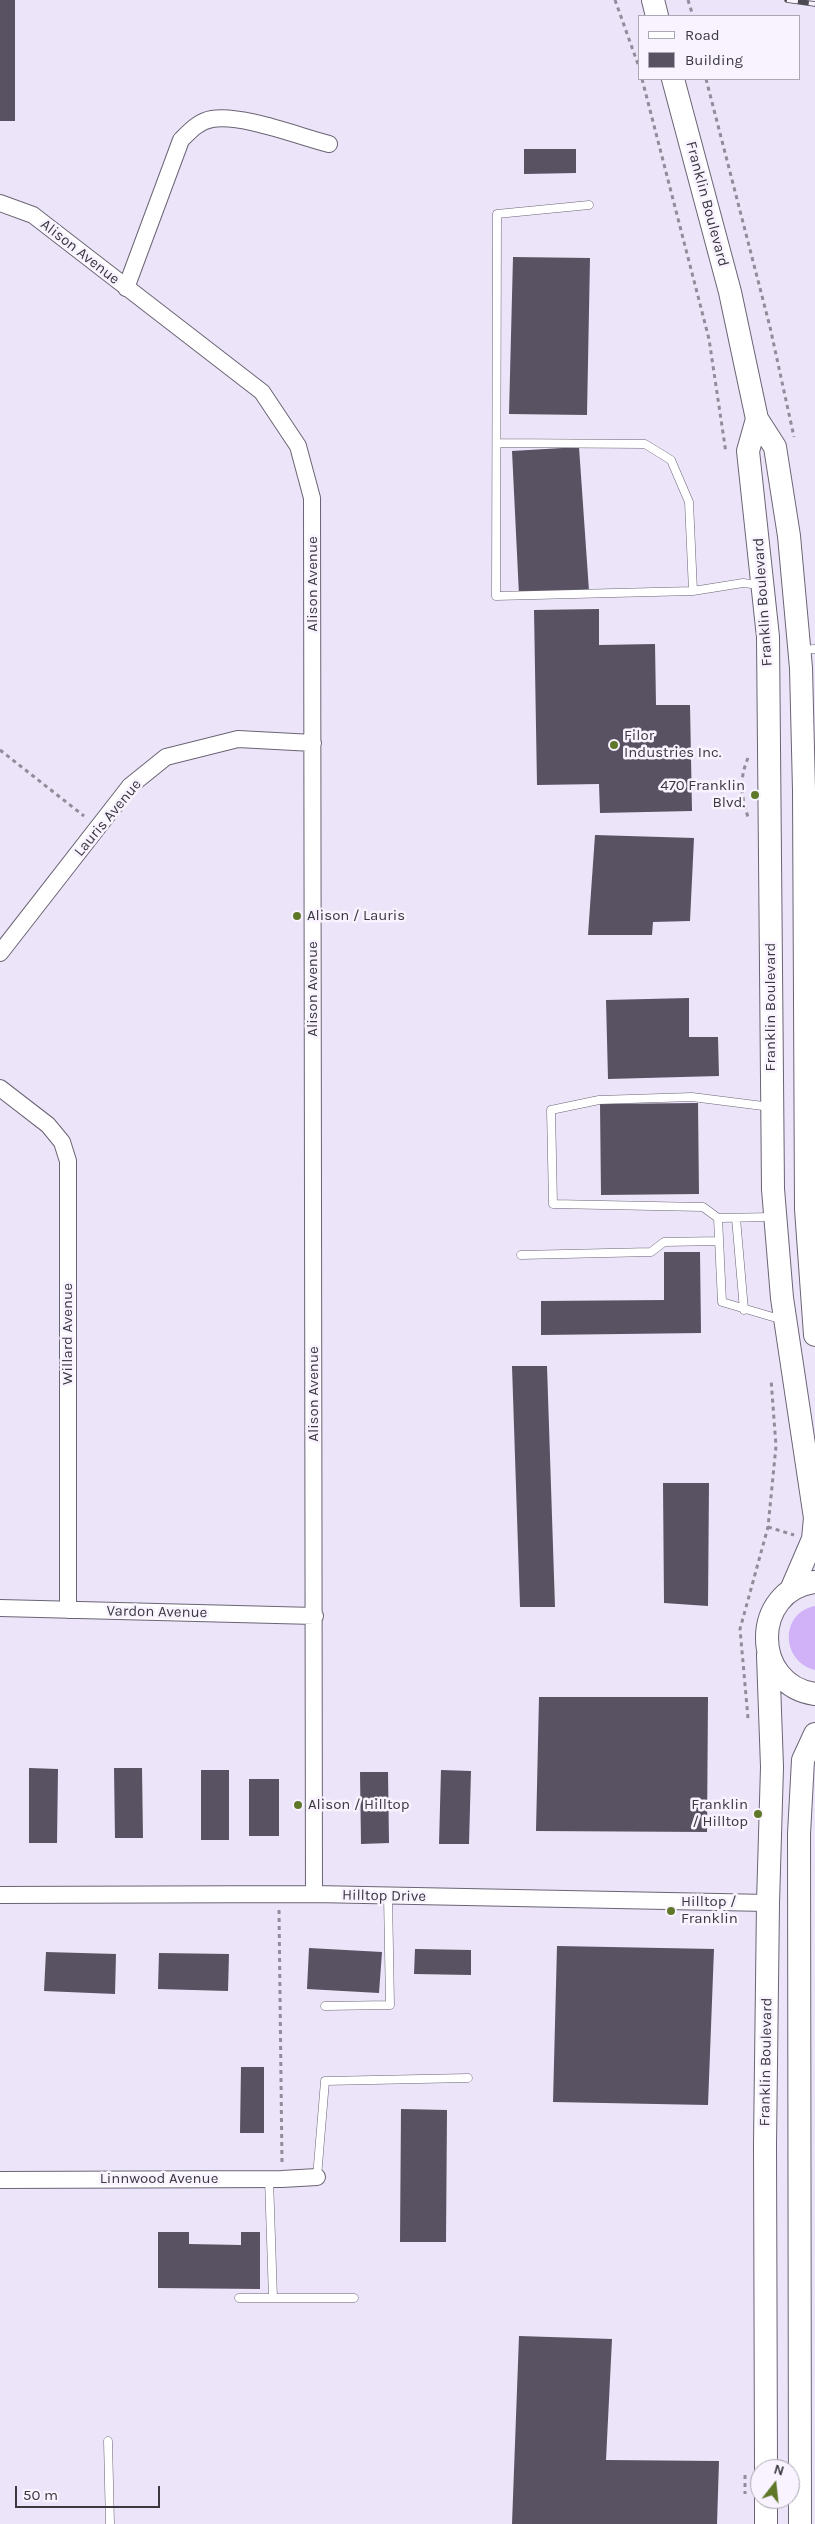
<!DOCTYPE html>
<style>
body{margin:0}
#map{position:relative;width:815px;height:2524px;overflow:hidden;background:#ece4f8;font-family:Karla,sans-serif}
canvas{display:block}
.legend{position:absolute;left:638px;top:15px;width:162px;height:65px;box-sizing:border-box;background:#f8f3ff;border:1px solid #aca8b3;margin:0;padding:6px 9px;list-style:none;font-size:15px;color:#3b3840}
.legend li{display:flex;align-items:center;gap:10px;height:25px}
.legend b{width:25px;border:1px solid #aca8b3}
.north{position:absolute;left:750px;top:2459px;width:50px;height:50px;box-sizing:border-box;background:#f8f3ff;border:1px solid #aca8b3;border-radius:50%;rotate:16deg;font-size:14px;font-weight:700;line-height:20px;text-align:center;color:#3b3840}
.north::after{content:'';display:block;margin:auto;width:18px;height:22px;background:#5f7729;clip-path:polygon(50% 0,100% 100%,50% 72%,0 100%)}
.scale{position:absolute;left:15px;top:2486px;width:145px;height:22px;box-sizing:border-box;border:2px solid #3b3840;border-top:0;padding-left:6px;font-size:15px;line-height:18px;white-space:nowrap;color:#3b3840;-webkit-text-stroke:4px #f8f3ff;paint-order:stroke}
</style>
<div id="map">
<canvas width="815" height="2524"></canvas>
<ul class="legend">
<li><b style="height:6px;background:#fff"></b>Road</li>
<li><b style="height:14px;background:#595263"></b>Building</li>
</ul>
<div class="north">N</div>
<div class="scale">50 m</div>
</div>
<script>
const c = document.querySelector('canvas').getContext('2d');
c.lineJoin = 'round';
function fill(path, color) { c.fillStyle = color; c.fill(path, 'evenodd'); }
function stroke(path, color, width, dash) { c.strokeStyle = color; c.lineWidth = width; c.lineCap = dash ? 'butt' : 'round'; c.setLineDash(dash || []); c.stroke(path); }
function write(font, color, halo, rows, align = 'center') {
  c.font = font + ' Karla,sans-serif'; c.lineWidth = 5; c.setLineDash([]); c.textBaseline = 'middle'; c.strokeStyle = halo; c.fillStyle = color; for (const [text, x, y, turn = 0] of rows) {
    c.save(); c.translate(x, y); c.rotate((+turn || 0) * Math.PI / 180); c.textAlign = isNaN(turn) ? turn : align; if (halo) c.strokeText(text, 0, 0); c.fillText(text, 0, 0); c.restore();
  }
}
fill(new Path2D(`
 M 815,1606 L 815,1670 C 781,1662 779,1613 815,1606 Z`), '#d1b2f9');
fill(new Path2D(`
 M 0,0 L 15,0 L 15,121 L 0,121 Z
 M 524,149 L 576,149 L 576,173 L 524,174 Z
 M 513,257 L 590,258 L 587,415 L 509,414 Z
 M 579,447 L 589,591 L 519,595 L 512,451 Z
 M 599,609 L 599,645 L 655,644 L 656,705 L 690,705 L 692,811 L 600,813 L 599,784 L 537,785 L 534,610 Z
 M 595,835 L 694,838 L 690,921 L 653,922 L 652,935 L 588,935 Z
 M 689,998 L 689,1037 L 718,1037 L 719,1076 L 608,1079 L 606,1000 Z
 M 698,1103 L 699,1194 L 601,1195 L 600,1104 Z
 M 664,1252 L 700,1252 L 701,1333 L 541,1335 L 541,1301 L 664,1300 Z
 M 512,1366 L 547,1366 L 555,1607 L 520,1607 Z
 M 663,1483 L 709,1483 L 708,1606 L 664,1603 Z
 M 539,1697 L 708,1697 L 707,1832 L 536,1831 Z
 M 29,1768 L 58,1769 L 57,1843 L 29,1843 Z
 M 114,1768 L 142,1768 L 143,1838 L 115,1838 Z
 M 201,1770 L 229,1770 L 229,1840 L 201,1840 Z
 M 441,1770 L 471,1771 L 469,1844 L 439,1844 Z
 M 360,1772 L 388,1772 L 389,1843 L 361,1844 Z
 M 249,1779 L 279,1779 L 279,1836 L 249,1836 Z
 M 557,1946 L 714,1949 L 708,2105 L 553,2102 Z
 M 309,1948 L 382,1952 L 379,1993 L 307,1989 Z
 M 415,1949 L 471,1950 L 471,1975 L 414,1974 Z
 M 46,1952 L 116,1954 L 115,1994 L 44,1991 Z
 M 159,1953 L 229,1954 L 228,1991 L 158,1989 Z
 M 241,2067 L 264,2067 L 264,2133 L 240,2133 Z
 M 401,2109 L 447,2110 L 446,2242 L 400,2242 Z
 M 158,2232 L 189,2232 L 189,2244 L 241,2245 L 241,2232 L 260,2232 L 260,2289 L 158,2288 Z
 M 519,2336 L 612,2339 L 606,2460 L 719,2461 L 717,2524 L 512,2524 Z`), '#595263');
const service = new Path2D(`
 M 589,205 L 497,214 L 496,596 L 693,591 L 743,583 L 761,585
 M 497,443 L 645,444 L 671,460 L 689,502 L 693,591
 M 801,650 L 815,649
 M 773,1217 L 718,1218 L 722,1302 L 783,1320
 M 718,1218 L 703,1207 L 553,1204 L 551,1110 L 599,1100 L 692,1097 L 771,1107
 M 736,1218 L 744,1310
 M 521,1255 L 651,1252 L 664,1242 L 719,1241
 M 325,2006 L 390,2005 L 388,1896
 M 317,2177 L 325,2081 L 468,2078
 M 269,2179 L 273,2298
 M 239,2298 L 354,2298
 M 108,2441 L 110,2524`);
const minor = new Path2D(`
 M 0,203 L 33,215 L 262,392 L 298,446 L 312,498 L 314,1894
 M 126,288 L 181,140 C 190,131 199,121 212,119 C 242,114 298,136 329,144
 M 0,953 L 130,786 L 166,757 L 238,739 L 313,743
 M 0,1088 L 48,1125 L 62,1142 L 68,1161 L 68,1610
 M 0,1608 L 315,1616
 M 0,1895 L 314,1894 L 768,1903
 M 0,2180 L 282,2179 L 317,2177`);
const secondary = new Path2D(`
 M 653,0 L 657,16
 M 673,79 L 730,292 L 757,419 L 775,447 L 789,536 L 801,668 L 804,790 L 806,1209 L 815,1335
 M 757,419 L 748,451 L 768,637 L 773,1189 L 782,1298 L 815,1518 L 813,1539 L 791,1590
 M 815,1582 C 751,1590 751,1685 815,1694
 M 766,2469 L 765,2144 L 768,1903 L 772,1767 L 768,1655
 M 766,2499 L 766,2524
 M 800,2524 L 799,1834 L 803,1760 L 815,1734`);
stroke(service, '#6b6475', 9);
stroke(minor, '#6b6475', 18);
stroke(secondary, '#6b6475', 24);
stroke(new Path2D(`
 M 615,0 L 639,67
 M 688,0 L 693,16
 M 642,79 L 709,339 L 726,453
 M 706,79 L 770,327 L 794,437
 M 0,750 L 84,816
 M 748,758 C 739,779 741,796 748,817
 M 768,1527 L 794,1535
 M 748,1718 L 740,1629 L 768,1527 L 776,1446 L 771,1379
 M 279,1910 L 282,2164
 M 745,2475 L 745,2494`), '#928c9a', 3, [4, 4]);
stroke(service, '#fff', 8);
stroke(minor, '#fff', 16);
stroke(secondary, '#fff', 22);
const rail = new Path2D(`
 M 787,0 L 815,4`);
stroke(rail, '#4d4952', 5.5);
stroke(rail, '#f8f3ff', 4, [11]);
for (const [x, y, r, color] of [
 [614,745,5,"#5f7729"],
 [755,795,5,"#5f7729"],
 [297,916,5,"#5f7729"],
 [298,1805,5,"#5f7729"],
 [758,1814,5,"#5f7729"],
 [671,1911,5,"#5f7729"]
]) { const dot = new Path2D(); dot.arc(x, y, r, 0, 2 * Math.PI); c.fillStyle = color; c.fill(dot); stroke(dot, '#f8f3ff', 2); }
write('15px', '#3b3840', '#f8f3ff', [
 ["Franklin Boulevard",707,204,75],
 ["Alison Avenue",80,252,38],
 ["Alison Avenue",313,584,-90],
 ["Franklin Boulevard",763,602,-94],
 ["Lauris Avenue",108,818,-50],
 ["Alison Avenue",313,989,-90],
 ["Franklin Boulevard",771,1007,-90],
 ["Willard Avenue",68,1334,-90],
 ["Alison Avenue",314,1394,-90],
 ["Vardon Avenue",157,1612,1],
 ["Hilltop Drive",384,1896,1],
 ["Franklin Boulevard",766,2062,-89],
 ["Linnwood Avenue",159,2179]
]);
write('15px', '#3b3840', '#f8f3ff', [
 ["Filor",624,736],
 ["Industries Inc.",624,753],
 ["470 Franklin",745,786,"right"],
 ["Blvd.",745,803,"right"],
 ["Alison / Lauris",307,916],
 ["Alison / Hilltop",308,1805],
 ["Franklin",748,1805,"right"],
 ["/ Hilltop",748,1822,"right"],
 ["Hilltop /",681,1902],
 ["Franklin",681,1919]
], 'left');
</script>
